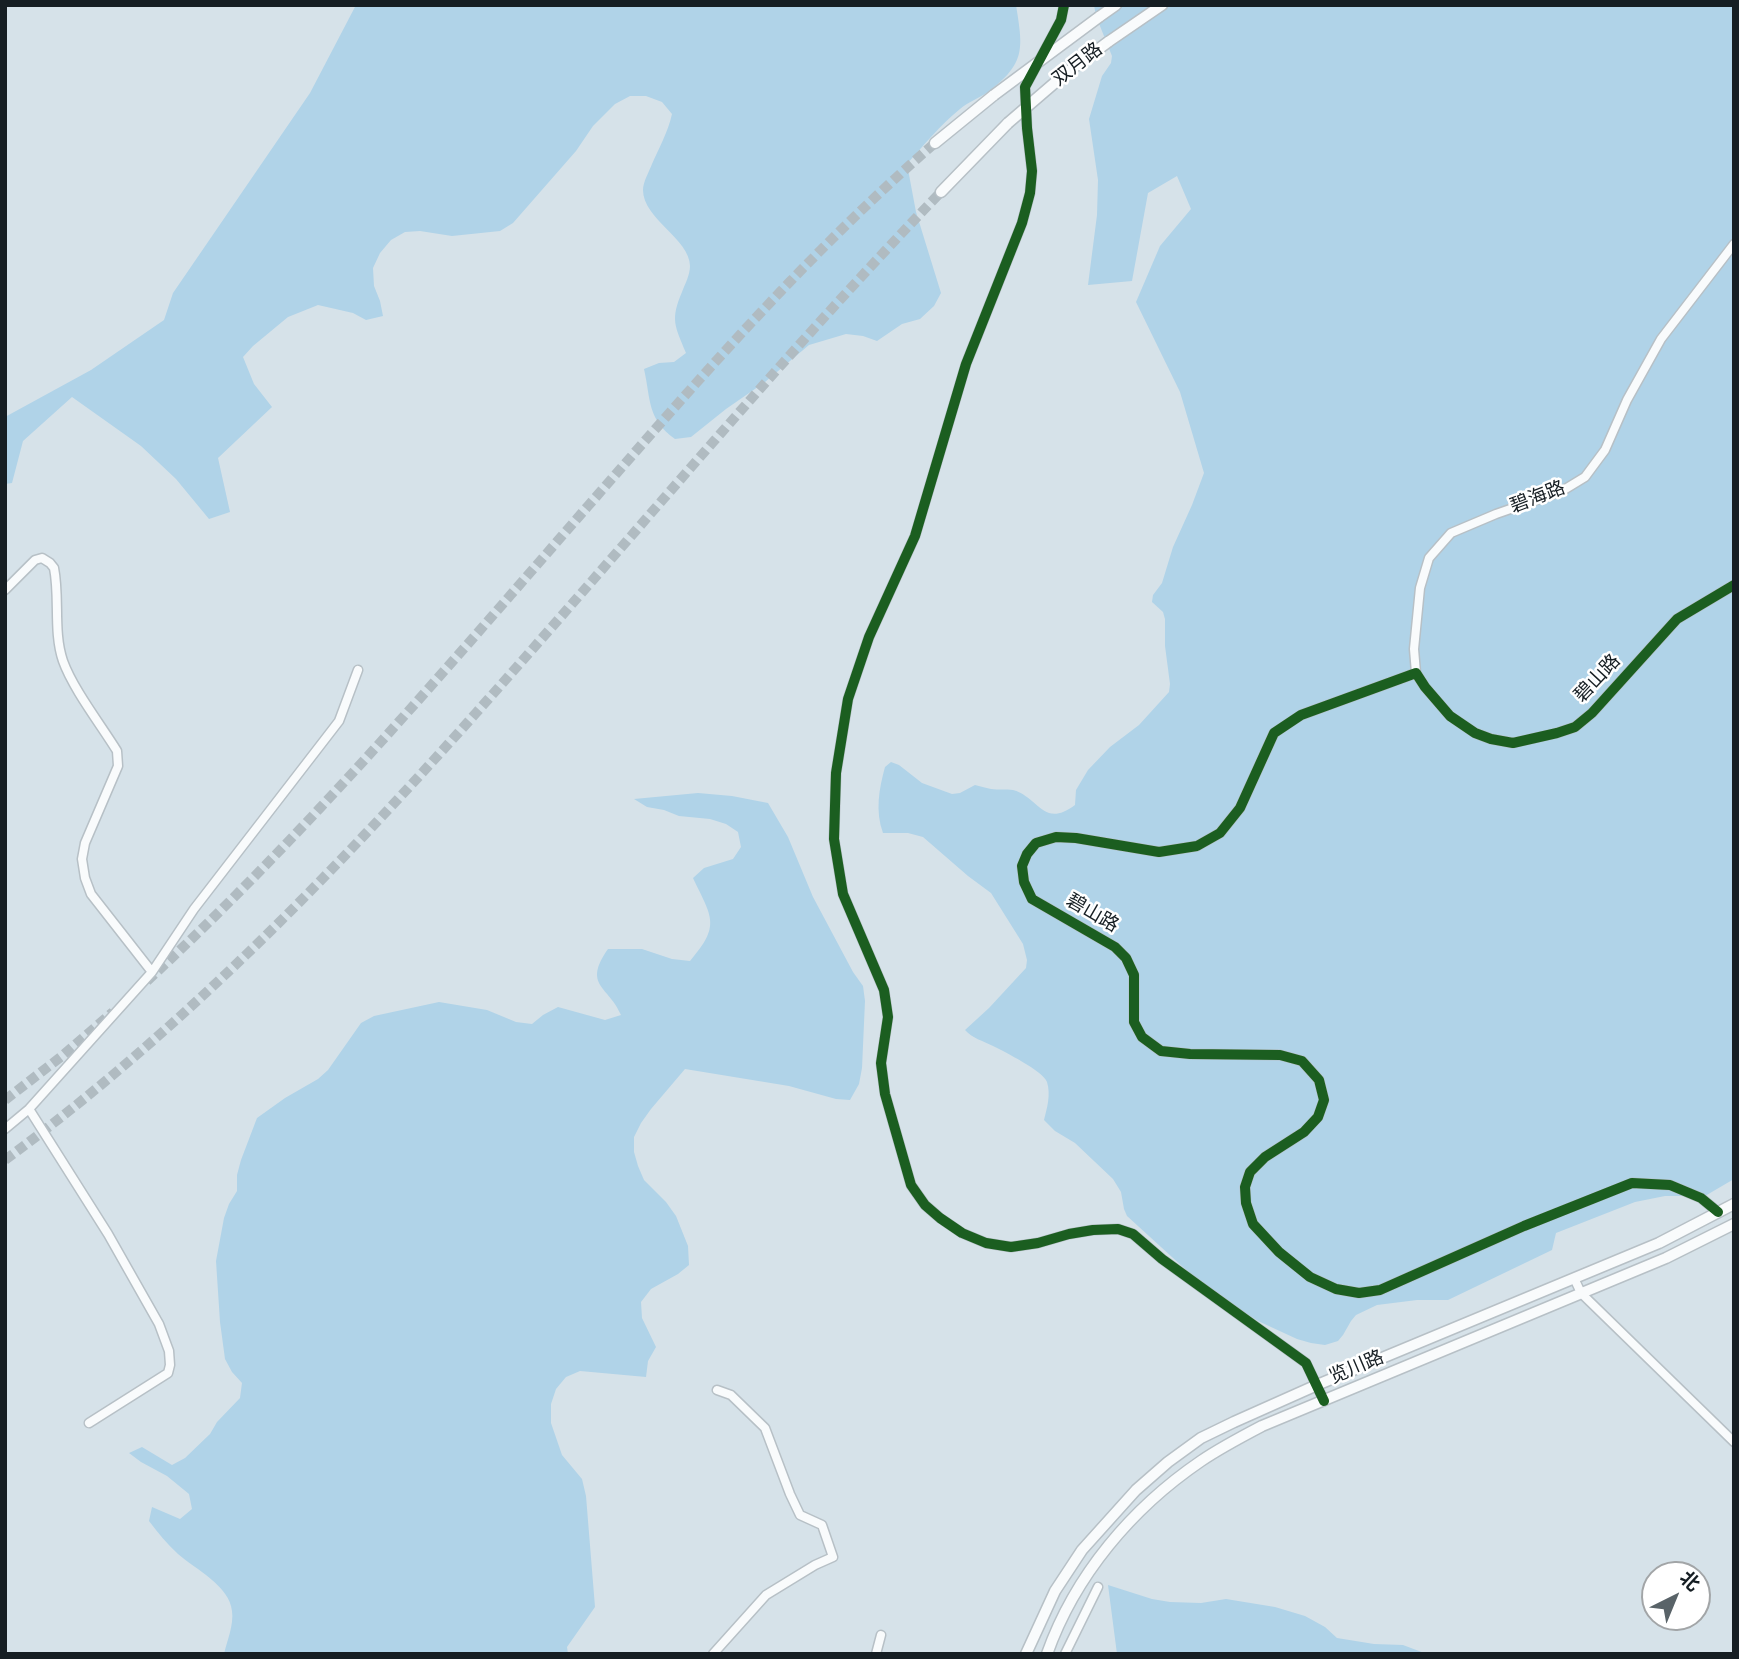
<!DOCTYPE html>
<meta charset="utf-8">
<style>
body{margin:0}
#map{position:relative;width:1739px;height:1659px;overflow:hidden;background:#d6e2e9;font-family:"Sofia Sans Condensed","Noto Sans SC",sans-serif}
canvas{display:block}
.frame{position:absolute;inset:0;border:7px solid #161e23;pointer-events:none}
.north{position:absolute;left:1641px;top:1561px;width:70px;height:70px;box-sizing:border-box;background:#fff;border:2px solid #a2a5a7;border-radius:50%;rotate:43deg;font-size:19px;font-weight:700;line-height:28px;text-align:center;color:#161e23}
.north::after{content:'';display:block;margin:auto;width:24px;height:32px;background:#596368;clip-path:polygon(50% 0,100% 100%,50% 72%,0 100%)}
</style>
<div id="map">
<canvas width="1739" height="1659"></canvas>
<div class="frame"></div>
<div class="north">北</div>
</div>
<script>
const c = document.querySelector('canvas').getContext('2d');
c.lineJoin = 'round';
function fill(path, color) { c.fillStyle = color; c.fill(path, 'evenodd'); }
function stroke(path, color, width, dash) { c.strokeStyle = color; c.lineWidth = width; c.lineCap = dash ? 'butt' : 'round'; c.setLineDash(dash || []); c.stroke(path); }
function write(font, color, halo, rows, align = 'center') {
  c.font = font + ' "Sofia Sans Condensed","Noto Sans SC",sans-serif'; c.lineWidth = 5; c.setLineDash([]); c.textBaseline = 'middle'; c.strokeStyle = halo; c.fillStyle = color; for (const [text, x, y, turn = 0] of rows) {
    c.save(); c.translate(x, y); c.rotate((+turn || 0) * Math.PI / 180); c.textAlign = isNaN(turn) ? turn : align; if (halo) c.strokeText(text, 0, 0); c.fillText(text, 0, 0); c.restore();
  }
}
fill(new Path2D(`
 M 356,5 L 1016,5 C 1023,49 1026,63 988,92 C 979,98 968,102 960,109 C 940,125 924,145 907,164 L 916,212 L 941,293 L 934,306 L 920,319 L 902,324 L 877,341 L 863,336 L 846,334 L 809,345 L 765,382 L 726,409 L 691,437 L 675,439 C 647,419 651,400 644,369 L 659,363 L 674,362 L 686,353 C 675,326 670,320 682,292 C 685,284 690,275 690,266 C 690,239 643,219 643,190 C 643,182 649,172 652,164 C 659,148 668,132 672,114 L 662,102 L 646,96 L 630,96 L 615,104 L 593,126 L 576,151 L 513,223 L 500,231 L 452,236 L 420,231 L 405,232 L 391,240 L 380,253 L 373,268 L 374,286 L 380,301 L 383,316 L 366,320 L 353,313 L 318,305 L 288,317 L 253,346 L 243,357 L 254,384 L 272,407 L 218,458 L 230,512 L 209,519 L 176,479 L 141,446 L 72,397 L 23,441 L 12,483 L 5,484 L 5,417 L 91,370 L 164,320 L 173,293 L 310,93 Z
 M 1094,5 L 1734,5 L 1734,1179 L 1705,1196 L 1665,1196 L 1635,1202 L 1556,1233 L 1552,1250 L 1448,1300 L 1417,1300 L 1377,1305 L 1356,1315 L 1351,1321 L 1343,1335 L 1338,1341 L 1325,1345 L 1311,1343 L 1297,1339 L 1258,1321 L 1207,1289 L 1127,1216 L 1124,1209 L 1121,1192 L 1113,1179 L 1075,1143 L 1055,1131 L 1044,1120 C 1047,1108 1051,1095 1047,1082 C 1043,1071 1005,1052 993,1046 C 983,1041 972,1038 965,1030 L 989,1008 L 1026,968 L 1027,960 L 1023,944 L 991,893 L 968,876 L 923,837 L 908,833 L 883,833 C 875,811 879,789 885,767 L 891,762 L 899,765 L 922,783 L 952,794 L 960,793 L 975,785 C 980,786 985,788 991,789 C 998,790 1006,789 1013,790 C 1039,797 1043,829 1075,805 L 1076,790 L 1088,770 L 1110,747 L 1139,725 L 1169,692 L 1170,684 L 1165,646 L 1165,619 L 1163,612 L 1152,602 L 1153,595 L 1162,583 L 1173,547 L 1192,505 L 1204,473 L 1180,392 L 1136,302 L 1160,246 L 1191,209 L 1177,176 L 1148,193 L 1132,281 L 1088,285 L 1097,215 L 1098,180 L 1089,119 L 1102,76 L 1111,63 L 1112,56 L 1096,16 Z
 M 698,793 L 732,796 L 768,803 L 788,837 L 813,897 L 853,972 L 863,986 L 865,1001 L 862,1068 L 859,1084 L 850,1100 L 836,1099 L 789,1086 L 685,1069 L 651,1109 L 641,1123 L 634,1137 L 634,1152 L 638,1166 L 644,1180 L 666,1202 L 676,1216 L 688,1246 L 689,1265 L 678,1274 L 651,1289 L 641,1302 L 642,1318 L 656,1347 L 648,1361 L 646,1377 L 580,1371 L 566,1377 L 556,1389 L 551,1404 L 551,1423 L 562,1455 L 582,1479 L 586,1496 L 595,1607 L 567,1647 L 568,1654 L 224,1654 C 227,1641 234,1625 232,1611 C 230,1586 195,1569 178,1554 C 167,1544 158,1533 149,1521 L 152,1507 L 180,1519 L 192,1509 L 189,1494 L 167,1476 L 141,1462 L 129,1453 L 142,1447 L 172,1465 L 185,1458 L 210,1434 L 217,1422 L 240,1398 L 242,1383 L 232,1372 L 225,1359 L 220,1322 L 216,1261 L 224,1218 L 229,1204 L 237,1191 L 237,1175 L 241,1160 L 257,1118 L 285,1098 L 318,1079 L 328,1070 L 361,1023 L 374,1016 L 439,1002 L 487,1010 L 516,1022 L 532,1024 L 543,1015 L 558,1007 L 605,1020 L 621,1015 C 609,986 582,986 608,949 L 642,949 L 672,959 L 690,961 C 721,925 712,918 693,878 L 704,868 L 733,859 L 741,847 L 738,832 L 726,824 L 710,819 L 679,816 L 664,810 L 647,807 L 634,799 Z
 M 1108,1585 L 1152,1599 L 1170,1602 L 1201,1603 L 1226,1599 L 1275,1607 L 1305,1616 L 1325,1627 L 1337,1638 L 1374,1644 L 1403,1645 L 1427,1654 L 1117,1654 Z`), '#b0d3e8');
stroke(new Path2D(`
 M 147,981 C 306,834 446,669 588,506 C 698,380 808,253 935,143
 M 5,1100 L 62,1056 L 113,1012
 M 5,1160 C 180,1031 332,875 476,713 C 631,539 779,360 941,192`), '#b0bbc1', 10, [10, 5]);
const minor = new Path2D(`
 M 1064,5 L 1061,20 L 1025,87 L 1027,128 L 1032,171 L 1030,193 L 1022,223 L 966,364 L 915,536 L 869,637 L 848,699 L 836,773 L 834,839 L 843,894 L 884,990 L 888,1017 L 881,1063 L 885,1094 L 911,1185 L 925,1205 L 940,1218 L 962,1233 L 986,1243 L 1011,1247 L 1038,1243 L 1069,1234 L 1093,1230 L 1118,1229 L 1133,1234 L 1162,1259 L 1306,1363 L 1324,1401
 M 5,590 L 35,560 L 42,558 L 50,563 L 54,568 C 60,598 53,632 63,661 C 73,689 101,725 117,751 L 118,766 L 85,843 L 82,859 L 85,878 L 91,894 L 152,972 L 29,1109 L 5,1129
 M 1416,673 L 1414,649 L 1420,588 L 1429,558 L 1451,533 L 1496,514 L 1562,491 L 1585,477 L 1605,450 L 1627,400 L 1661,339 L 1734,244
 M 152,972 L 194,909 L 339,721 L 358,670
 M 29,1109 L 108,1234 L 159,1324 L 169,1351 L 170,1365 L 168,1373 L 89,1423
 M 1718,1212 L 1701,1198 L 1670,1185 L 1632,1183 L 1524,1226 L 1380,1290 L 1359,1293 L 1336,1289 L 1310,1277 L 1279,1252 L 1253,1224 L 1246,1203 L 1245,1187 L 1250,1172 L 1265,1157 L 1304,1132 L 1318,1117 L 1324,1100 L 1319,1080 L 1302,1061 L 1280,1055 L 1190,1054 L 1161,1051 L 1142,1037 L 1134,1022 L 1134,975 L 1126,958 L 1115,947 L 1032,899 L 1024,882 L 1022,866 L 1027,854 L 1036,843 L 1056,837 L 1076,838 L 1159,852 L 1197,846 L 1220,833 L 1240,808 L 1274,733 L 1301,715 L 1416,673 L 1425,687 L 1450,716 L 1475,733 L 1491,739 L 1513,743 L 1557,733 L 1575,727 L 1592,713 L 1677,619 L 1734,585
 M 1574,1278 L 1581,1293 L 1734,1442
 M 713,1654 L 766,1595 L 815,1565 L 833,1557 L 822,1525 L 800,1515 L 790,1494 L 765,1428 L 731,1395 L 717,1390
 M 876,1654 L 881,1635
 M 1065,1654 L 1098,1587`);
const tertiary = new Path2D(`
 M 1099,17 L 1116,5
 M 1108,42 L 1162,5
 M 935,143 L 994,95
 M 941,192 L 1008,123
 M 1026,1654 L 1055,1591 L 1082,1550 L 1136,1490 L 1168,1462 L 1201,1438 L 1234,1422 L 1317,1385 L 1659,1243 L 1734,1204
 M 1047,1654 C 1075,1575 1132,1508 1201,1461 C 1220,1448 1241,1437 1262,1426 L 1666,1258 L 1734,1224`);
stroke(minor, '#b7c0c6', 11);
stroke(tertiary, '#b7c0c6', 13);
stroke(minor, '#f9fbfc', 8);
stroke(tertiary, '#f9fbfc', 10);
const tertiaryBridge = new Path2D(`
 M 994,95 L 1099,17
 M 1008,123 L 1065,74 L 1108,42`);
stroke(tertiaryBridge, '#b7c0c6', 13, []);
stroke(tertiaryBridge, '#f9fbfc', 10);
stroke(new Path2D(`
 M 1064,5 L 1061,20 L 1025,87 L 1027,128 L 1032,171 L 1030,193 L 1022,223 L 966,364 L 915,536 L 869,637 L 848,699 L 836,773 L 834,839 L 843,894 L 884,990 L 888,1017 L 881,1063 L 885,1094 L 911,1185 L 925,1205 L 940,1218 L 962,1233 L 986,1243 L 1011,1247 L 1038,1243 L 1069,1234 L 1093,1230 L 1118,1229 L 1133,1234 L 1162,1259 L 1306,1363 L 1324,1401
 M 1718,1212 L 1701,1198 L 1670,1185 L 1632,1183 L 1524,1226 L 1380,1290 L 1359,1293 L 1336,1289 L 1310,1277 L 1279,1252 L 1253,1224 L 1246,1203 L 1245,1187 L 1250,1172 L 1265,1157 L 1304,1132 L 1318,1117 L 1324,1100 L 1319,1080 L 1302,1061 L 1280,1055 L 1190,1054 L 1161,1051 L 1142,1037 L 1134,1022 L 1134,975 L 1126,958 L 1115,947 L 1032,899 L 1024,882 L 1022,866 L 1027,854 L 1036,843 L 1056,837 L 1076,838 L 1159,852 L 1197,846 L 1220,833 L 1240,808 L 1274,733 L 1301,715 L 1416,673 L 1425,687 L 1450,716 L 1475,733 L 1491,739 L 1513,743 L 1557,733 L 1575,727 L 1592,713 L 1677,619 L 1734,585`), '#1b5e20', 10);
write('19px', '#161e23', '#fff', [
 ["双月路",1078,65,-38],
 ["碧海路",1538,498,-21],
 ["碧山路",1598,679,-47],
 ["碧山路",1092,914,30],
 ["览川路",1357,1368,-23]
]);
</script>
